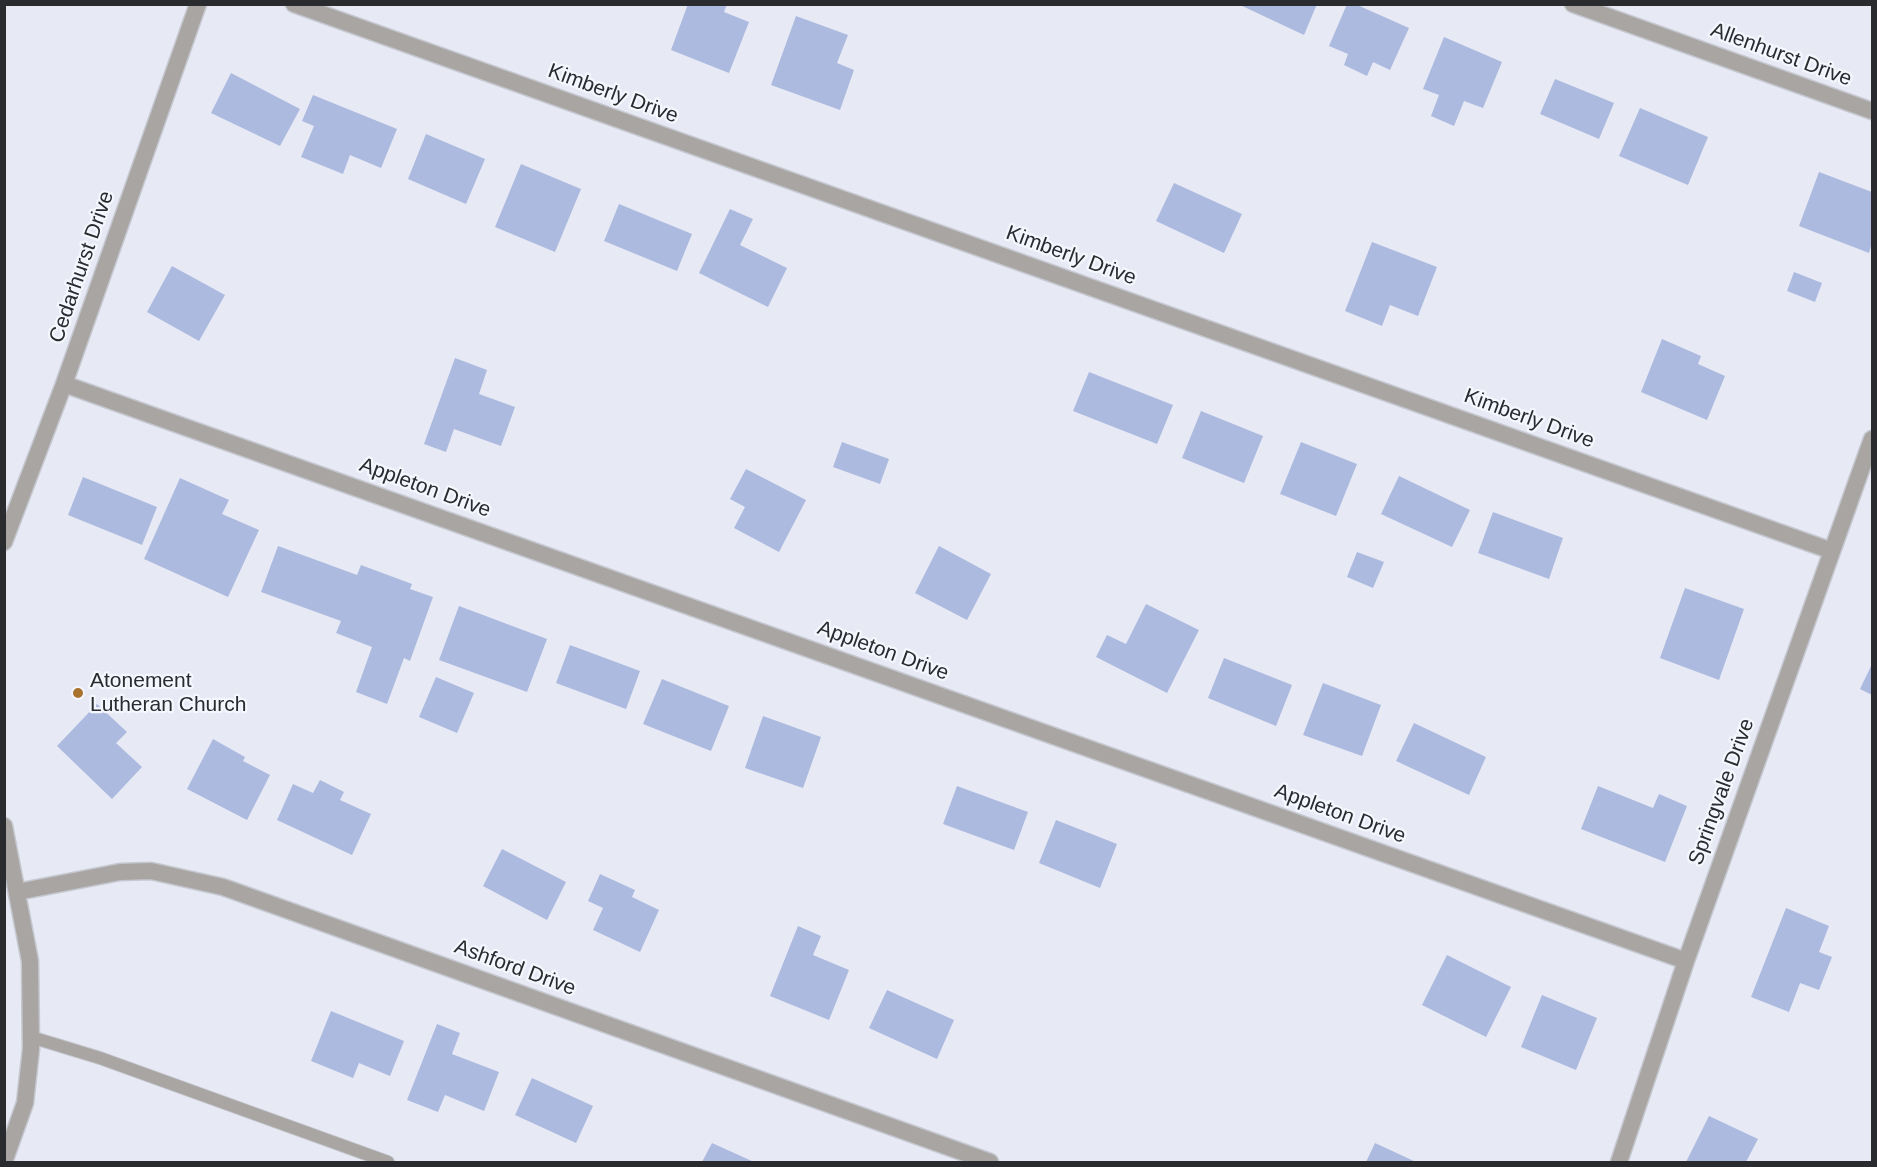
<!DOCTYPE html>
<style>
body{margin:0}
#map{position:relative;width:1877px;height:1167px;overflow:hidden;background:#e7eaf4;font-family:Arial,sans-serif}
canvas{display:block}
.frame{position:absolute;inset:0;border:6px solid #2a2b2e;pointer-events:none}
</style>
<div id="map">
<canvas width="1877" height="1167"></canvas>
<div class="frame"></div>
</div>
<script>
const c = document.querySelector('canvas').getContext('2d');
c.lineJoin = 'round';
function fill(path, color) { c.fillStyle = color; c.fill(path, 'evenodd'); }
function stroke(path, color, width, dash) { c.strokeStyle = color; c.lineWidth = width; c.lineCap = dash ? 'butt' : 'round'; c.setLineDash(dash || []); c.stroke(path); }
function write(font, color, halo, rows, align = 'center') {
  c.font = font + ' Arial,sans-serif'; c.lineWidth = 4.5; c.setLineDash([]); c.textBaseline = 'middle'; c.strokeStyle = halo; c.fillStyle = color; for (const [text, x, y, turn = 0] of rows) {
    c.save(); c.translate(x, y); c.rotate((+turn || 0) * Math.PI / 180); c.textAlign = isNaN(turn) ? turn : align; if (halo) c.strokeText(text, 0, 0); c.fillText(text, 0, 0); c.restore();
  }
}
fill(new Path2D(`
 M 688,4 L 727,4 L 724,12 L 749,22 L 729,73 L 671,50 Z
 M 1238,4 L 1317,4 L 1304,35 Z
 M 1347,4 L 1355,4 L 1409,28 L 1390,70 L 1373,62 L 1367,76 L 1344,65 L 1348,54 L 1329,46 Z
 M 796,16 L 848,35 L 837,63 L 854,70 L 840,110 L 771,85 Z
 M 1444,37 L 1502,62 L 1483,108 L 1464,101 L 1454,126 L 1431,116 L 1439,95 L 1423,89 Z
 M 231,73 L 300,109 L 280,146 L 211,113 Z
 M 1555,79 L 1614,103 L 1599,139 L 1540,114 Z
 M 313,95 L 397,129 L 381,168 L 350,155 L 343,174 L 301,157 L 314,126 L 302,121 Z
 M 1640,108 L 1708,137 L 1688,185 L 1619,156 Z
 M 426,134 L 485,159 L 466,204 L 408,179 Z
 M 521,164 L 581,189 L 555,252 L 495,227 Z
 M 1819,172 L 1872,192 L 1872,243 L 1869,253 L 1799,226 Z
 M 1174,183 L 1242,214 L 1224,253 L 1156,221 Z
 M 619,204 L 692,234 L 677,271 L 604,241 Z
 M 730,209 L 753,219 L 740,245 L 787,268 L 768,307 L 699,273 Z
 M 1372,242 L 1437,267 L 1418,316 L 1390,305 L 1382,326 L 1345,311 Z
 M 172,266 L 225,295 L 199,341 L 147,312 Z
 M 1794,272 L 1822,283 L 1815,302 L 1787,291 Z
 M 1662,339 L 1701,356 L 1698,364 L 1725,376 L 1707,420 L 1641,392 Z
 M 455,358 L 487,370 L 479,394 L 515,407 L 501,446 L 454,429 L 446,452 L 424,444 Z
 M 1089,372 L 1173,405 L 1157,444 L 1073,411 Z
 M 1201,411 L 1263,436 L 1244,483 L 1182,458 Z
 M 842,442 L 889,459 L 880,484 L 833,467 Z
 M 1301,442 L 1357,464 L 1336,516 L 1280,494 Z
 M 746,469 L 806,500 L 779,552 L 734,528 L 745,507 L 730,499 Z
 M 1399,476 L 1470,510 L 1452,547 L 1381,514 Z
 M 83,477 L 157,507 L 142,545 L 68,515 Z
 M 180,478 L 229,500 L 222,514 L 259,530 L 228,597 L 144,559 Z
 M 1493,512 L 1563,538 L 1549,579 L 1478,553 Z
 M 278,546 L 357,575 L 361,565 L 412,584 L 410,589 L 433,597 L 410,661 L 404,658 L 387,704 L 356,692 L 372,647 L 336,633 L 341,621 L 261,592 Z
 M 939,546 L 991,574 L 967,620 L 915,593 Z
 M 1357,552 L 1384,562 L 1373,588 L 1347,577 Z
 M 1685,588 L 1744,609 L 1719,680 L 1660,658 Z
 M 1146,604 L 1199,630 L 1167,693 L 1096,657 L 1107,635 L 1126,644 Z
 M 459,606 L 547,639 L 527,692 L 439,660 Z
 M 570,645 L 640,671 L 626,709 L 556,683 Z
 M 1224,658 L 1292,685 L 1276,726 L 1208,698 Z
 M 1872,664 L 1872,695 L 1860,689 Z
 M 436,677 L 474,693 L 457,733 L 419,717 Z
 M 662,679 L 729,706 L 711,751 L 643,724 Z
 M 1323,683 L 1381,705 L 1362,756 L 1303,735 Z
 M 97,704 L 127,732 L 116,743 L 142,767 L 112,799 L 57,746 Z
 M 763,716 L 821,737 L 803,788 L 745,768 Z
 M 1414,723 L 1486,757 L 1469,795 L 1396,761 Z
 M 213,739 L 245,757 L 243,761 L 270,775 L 247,820 L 187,789 Z
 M 320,780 L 344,792 L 340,800 L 371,814 L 352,855 L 277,820 L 293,784 L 313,793 Z
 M 957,786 L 1028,812 L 1014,850 L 943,824 Z
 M 1598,786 L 1653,808 L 1659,794 L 1687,806 L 1665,862 L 1581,829 Z
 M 1056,820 L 1117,844 L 1100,888 L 1039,863 Z
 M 502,849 L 566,882 L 547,920 L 483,886 Z
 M 600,874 L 635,890 L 632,897 L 659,910 L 640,952 L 593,930 L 603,908 L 588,901 Z
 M 1786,908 L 1829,926 L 1819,952 L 1832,957 L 1819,990 L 1800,983 L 1789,1012 L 1751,997 Z
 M 798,926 L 821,936 L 813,955 L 849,970 L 829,1020 L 770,996 Z
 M 1447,955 L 1511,987 L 1486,1037 L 1422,1005 Z
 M 887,990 L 954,1020 L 937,1059 L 869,1028 Z
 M 1542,995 L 1597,1018 L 1576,1070 L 1521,1047 Z
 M 331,1011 L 404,1041 L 390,1076 L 359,1063 L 353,1078 L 311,1061 Z
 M 437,1024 L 460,1033 L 452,1054 L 499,1072 L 484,1111 L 445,1095 L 438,1112 L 407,1100 Z
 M 532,1078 L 593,1106 L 576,1143 L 515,1115 Z
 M 1709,1116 L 1758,1139 L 1746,1162 L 1686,1162 Z
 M 712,1143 L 754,1162 L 702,1162 Z
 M 1375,1143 L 1416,1162 L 1366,1162 Z`), '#adbae0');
const service = new Path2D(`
 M 31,1037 L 100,1058 L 388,1162`);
const minor = new Path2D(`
 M 294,4 L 1832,551
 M 1573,4 L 1872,111
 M 64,384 L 1686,961
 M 4,542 L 64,384 L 198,4
 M 4,826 L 30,961 L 31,1049 L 25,1103 L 4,1162
 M 17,892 L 120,872 L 151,871 L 223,887 L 990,1162
 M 1619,1162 L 1686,961 L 1872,439`);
stroke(service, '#c5c8d0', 14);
stroke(minor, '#c5c8d0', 19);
stroke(service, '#a9a5a2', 12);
stroke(minor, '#a9a5a2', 16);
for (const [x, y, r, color] of [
 [78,693,6,"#a9732e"]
]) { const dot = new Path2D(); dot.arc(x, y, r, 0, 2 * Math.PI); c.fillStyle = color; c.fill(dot); stroke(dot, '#f5f7ff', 2); }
write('21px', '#2a2b2e', '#f5f7ff', [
 ["Allenhurst Drive",1781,55,20],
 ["Kimberly Drive",613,94,20],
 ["Kimberly Drive",1071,256,20],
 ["Cedarhurst Drive",82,267,-71],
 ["Kimberly Drive",1529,419,20],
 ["Appleton Drive",425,488,20],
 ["Appleton Drive",883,651,20],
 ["Springvale Drive",1722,792,-70],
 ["Appleton Drive",1340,814,20],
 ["Ashford Drive",515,968,20]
]);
write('21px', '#2a2b2e', '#f5f7ff', [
 ["Atonement",90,681],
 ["Lutheran Church",90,705]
], 'left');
</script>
